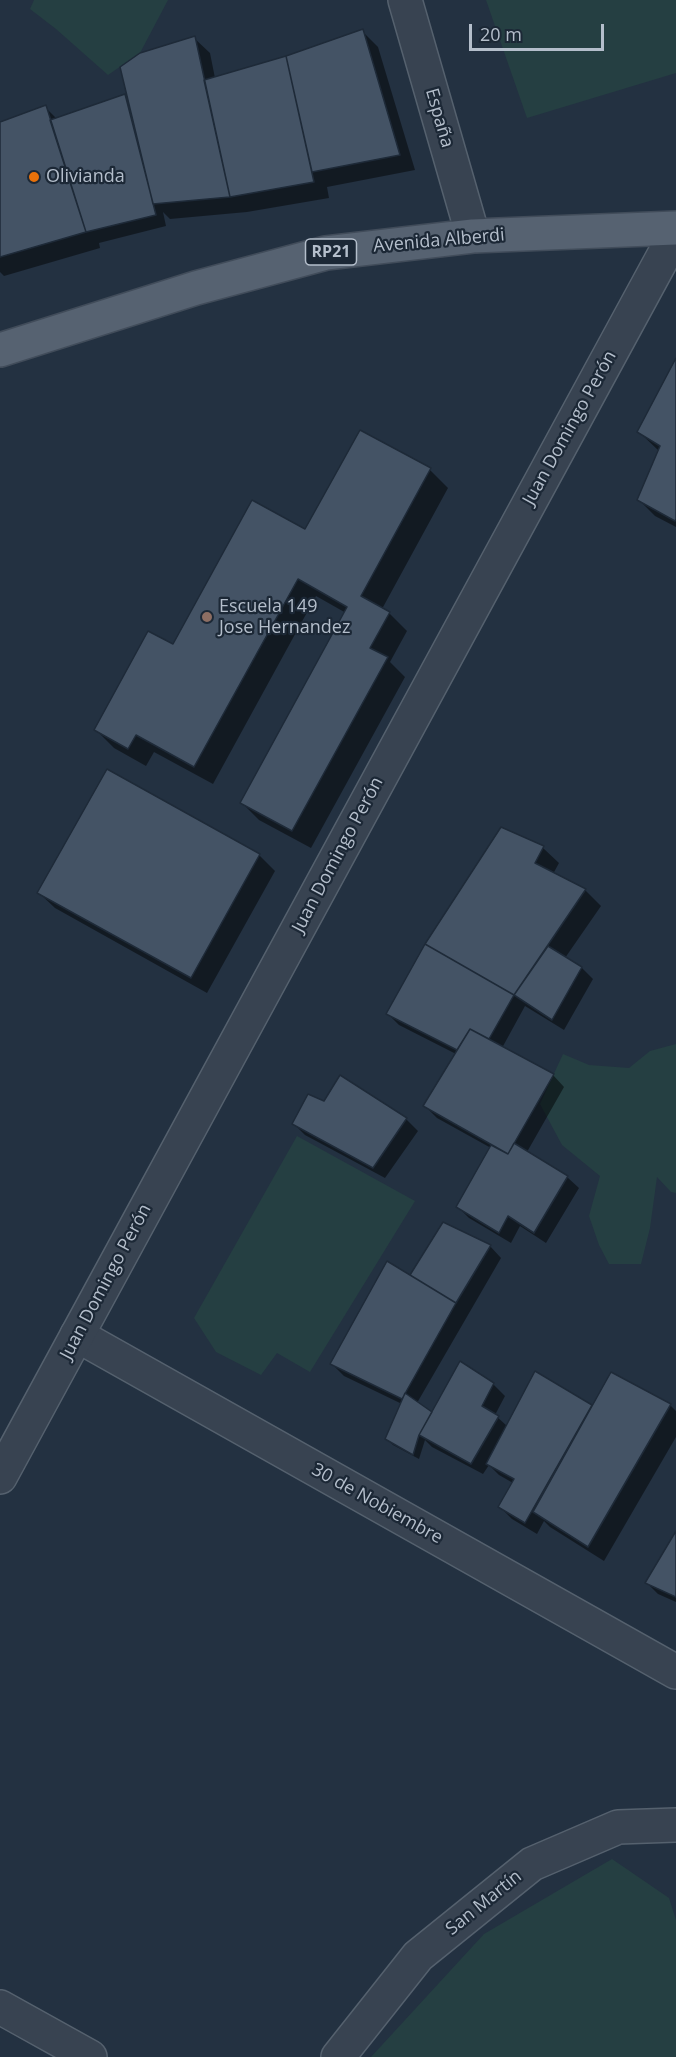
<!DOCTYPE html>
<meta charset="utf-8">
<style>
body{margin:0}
#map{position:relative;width:676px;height:2057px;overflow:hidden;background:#233141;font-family:"Open Sans",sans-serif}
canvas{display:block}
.scale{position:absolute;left:469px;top:24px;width:135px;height:27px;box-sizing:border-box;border:3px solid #b4becb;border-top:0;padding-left:8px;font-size:18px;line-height:21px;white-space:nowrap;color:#b4becb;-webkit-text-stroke:4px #1c2836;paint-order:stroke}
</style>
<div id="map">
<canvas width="676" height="2057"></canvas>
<div class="scale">20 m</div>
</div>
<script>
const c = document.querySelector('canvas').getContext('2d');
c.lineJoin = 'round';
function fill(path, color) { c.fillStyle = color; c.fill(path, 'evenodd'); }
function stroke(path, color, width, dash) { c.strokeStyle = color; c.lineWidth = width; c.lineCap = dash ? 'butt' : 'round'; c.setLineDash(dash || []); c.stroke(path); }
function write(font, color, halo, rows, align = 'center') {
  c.font = font + ' "Open Sans",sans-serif'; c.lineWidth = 4.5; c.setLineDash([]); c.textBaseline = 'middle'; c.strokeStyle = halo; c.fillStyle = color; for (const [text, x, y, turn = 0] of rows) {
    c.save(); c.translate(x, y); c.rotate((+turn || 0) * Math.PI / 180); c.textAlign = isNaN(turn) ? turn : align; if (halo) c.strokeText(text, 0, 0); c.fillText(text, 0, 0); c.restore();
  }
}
fill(new Path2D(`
 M 34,0 L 168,0 L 140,53 L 108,75 L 56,29 L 30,9 Z
 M 486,0 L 676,0 L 676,73 L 527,118 Z
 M 676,1044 L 676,1193 L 671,1192 L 657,1177 L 650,1228 L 641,1264 L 609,1264 L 599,1245 L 589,1216 L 600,1176 L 562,1145 L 540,1104 L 563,1054 L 589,1065 L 629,1068 L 650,1051 Z
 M 297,1136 L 415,1201 L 310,1372 L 277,1353 L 261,1375 L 216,1352 L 194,1318 Z
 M 612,1859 L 669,1898 L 676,1920 L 676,2057 L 371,2057 L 484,1934 Z`), '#253f42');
fill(new Path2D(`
 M 362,31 L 378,47 L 415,170 L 327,187 L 329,198 L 247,212 L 170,219 L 163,212 L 166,226 L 99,243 L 100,248 L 4,276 L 0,272 L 0,123 L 45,107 L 57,119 L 124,96 L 130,102 L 194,38 L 210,53 L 215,78 L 287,58 Z
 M 676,361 L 676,527 L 655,516 L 639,500 L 659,451 L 639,432 Z
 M 430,470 L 448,488 L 382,609 L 389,613 L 407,631 L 390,662 L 405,677 L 311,848 L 259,820 L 241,802 L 346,613 L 316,596 L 213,784 L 154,752 L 146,766 L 114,748 L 96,730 L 174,646 L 305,531 Z
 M 107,771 L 259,855 L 275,871 L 207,993 L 55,908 L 39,893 Z
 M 501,829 L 543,848 L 559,863 L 553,874 L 585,890 L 601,906 L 565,958 L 582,968 L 593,979 L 564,1030 L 525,1006 L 502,1048 L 553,1075 L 564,1087 L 527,1152 L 567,1177 L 579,1188 L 546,1243 L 520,1226 L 511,1243 L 469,1218 L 458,1207 L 491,1148 L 437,1118 L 425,1106 L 456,1054 L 399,1025 L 388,1014 Z
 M 340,1077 L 406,1119 L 418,1131 L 385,1178 L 305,1135 L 294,1124 L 325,1103 Z
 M 490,1246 L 501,1258 L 417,1403 L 433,1414 L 493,1384 L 505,1396 L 495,1415 L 507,1426 L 591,1406 L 593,1408 L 670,1405 L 676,1411 L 676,1437 L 604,1561 L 550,1527 L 544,1521 L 537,1534 L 512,1519 L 500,1507 L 513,1483 L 499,1475 L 489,1465 L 483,1474 L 432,1447 L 425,1440 L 419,1459 L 393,1445 L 387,1439 L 402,1404 L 344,1376 L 332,1364 L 411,1277 Z
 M 676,1534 L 676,1602 L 658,1594 L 647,1583 Z`), '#0007');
const building = new Path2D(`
 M 363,29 L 400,155 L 312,172 L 286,56 Z
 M 195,36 L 230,197 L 153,204 L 120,67 L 140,53 Z
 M 286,56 L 314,182 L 230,197 L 204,80 Z
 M 125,94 L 156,215 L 86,232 L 50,120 Z
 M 46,105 L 86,232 L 0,257 L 0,122 Z
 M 676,358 L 676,519 L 675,521 L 637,500 L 660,446 L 637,432 Z
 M 360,430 L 431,468 L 361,596 L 390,612 L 370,648 L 388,657 L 292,831 L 240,803 L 347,607 L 298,579 L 194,767 L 136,735 L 128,749 L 94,730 L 148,631 L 173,644 L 252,500 L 305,529 Z
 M 107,769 L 260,854 L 191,978 L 37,893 Z
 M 501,827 L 544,846 L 535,863 L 586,889 L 514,995 L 425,944 Z
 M 425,944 L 514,995 L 489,1039 L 470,1029 L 457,1050 L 386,1014 Z
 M 548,946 L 582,967 L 552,1020 L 514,995 Z
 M 470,1029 L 554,1074 L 508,1154 L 423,1106 Z
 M 340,1075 L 407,1118 L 373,1168 L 292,1124 L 308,1094 L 324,1101 Z
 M 514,1143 L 568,1176 L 534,1233 L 508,1216 L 499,1233 L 456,1207 L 491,1145 L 508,1154 Z
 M 443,1222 L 491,1245 L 456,1303 L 410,1275 Z
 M 387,1261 L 456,1303 L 402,1399 L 330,1364 Z
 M 460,1361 L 494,1383 L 482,1406 L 499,1416 L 471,1464 L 419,1435 Z
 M 535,1371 L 592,1405 L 525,1523 L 498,1507 L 514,1479 L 486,1464 Z
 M 611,1372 L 671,1404 L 588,1547 L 533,1512 Z
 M 405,1393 L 432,1412 L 419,1435 L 413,1455 L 385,1439 Z
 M 676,1531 L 676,1597 L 645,1583 Z`);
fill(building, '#445365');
stroke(building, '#1e2a38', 1.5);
const minor = new Path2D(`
 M 405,0 L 473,236
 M 77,1335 L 676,1672
 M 0,2007 L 90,2057
 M 338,2057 L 418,1956 L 532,1864 L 618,1827 L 676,1825`);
const tertiary = new Path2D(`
 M 0,1477 L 676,233`);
const primary = new Path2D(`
 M 0,350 L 196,288 L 326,253 L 473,236 L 676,228`);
stroke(minor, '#55616e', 36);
stroke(tertiary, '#55616e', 36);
stroke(primary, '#414c5a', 36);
stroke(minor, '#384351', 33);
stroke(tertiary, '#384351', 33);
stroke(primary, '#566271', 33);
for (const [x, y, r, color] of [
 [34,177,6,"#e8710a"],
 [207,617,6,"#8d6e63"]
]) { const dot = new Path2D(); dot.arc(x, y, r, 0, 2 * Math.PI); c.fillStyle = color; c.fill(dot); stroke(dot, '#1c2836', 2); }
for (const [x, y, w] of [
 [331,252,51]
]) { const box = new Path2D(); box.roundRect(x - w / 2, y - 13, w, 26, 4.5); c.fillStyle = '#1c2836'; c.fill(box); stroke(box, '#b4becb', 1.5); }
write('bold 16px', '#b4becb', null, [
 ["RP21",331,252]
]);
write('18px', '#b4becb', '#1c2836', [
 ["España",439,118,74],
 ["Avenida Alberdi",439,241,-5],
 ["Juan Domingo Perón",570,428,-61],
 ["Juan Domingo Perón",338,855,-62],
 ["Juan Domingo Perón",106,1282,-62],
 ["30 de Nobiembre",377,1504,29],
 ["San Martín",484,1903,-39]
]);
write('18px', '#b4becb', '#1c2836', [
 ["Olivianda",46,177],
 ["Escuela 149",219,607],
 ["Jose Hernandez",219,628]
], 'left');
</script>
